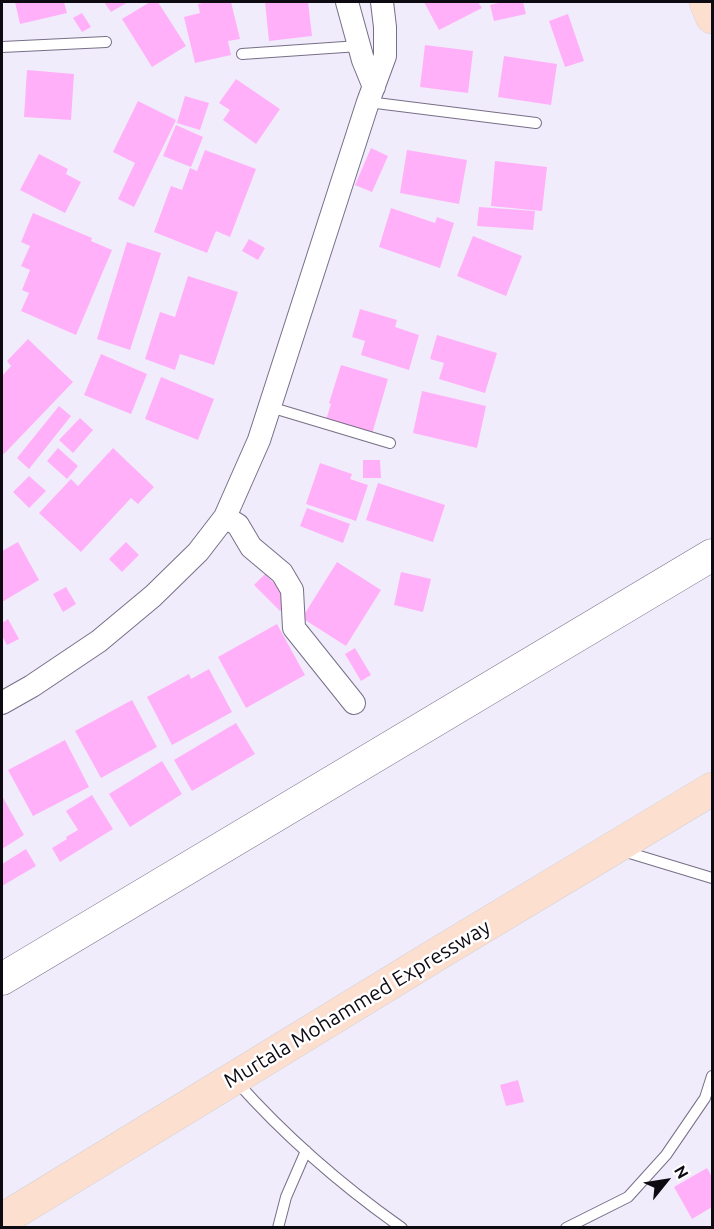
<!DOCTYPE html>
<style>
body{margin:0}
#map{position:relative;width:714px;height:1229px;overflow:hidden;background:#f1ecfc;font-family:Ubuntu,sans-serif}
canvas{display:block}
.frame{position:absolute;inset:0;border:3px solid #0d0a12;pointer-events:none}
.north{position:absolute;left:636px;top:1151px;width:60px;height:60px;-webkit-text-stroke:4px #fff;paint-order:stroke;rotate:60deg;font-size:16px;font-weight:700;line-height:24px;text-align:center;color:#0d0a12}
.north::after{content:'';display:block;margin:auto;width:21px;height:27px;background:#0d0a12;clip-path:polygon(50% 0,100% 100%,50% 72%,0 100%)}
</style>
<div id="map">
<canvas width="714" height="1229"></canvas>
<div class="frame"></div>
<div class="north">N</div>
</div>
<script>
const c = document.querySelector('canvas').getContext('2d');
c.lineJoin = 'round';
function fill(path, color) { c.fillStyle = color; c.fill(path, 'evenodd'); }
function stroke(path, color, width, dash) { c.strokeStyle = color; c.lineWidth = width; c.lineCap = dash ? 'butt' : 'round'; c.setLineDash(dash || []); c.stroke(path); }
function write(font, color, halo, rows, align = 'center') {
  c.font = font + ' Ubuntu,sans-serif'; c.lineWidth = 5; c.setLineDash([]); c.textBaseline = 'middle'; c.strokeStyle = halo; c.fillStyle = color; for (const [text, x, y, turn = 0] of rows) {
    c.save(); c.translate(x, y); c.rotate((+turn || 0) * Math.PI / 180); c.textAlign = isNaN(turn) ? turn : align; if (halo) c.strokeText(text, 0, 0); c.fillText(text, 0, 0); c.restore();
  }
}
fill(new Path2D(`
 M 15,2 L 64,2 L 67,13 L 20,24 Z
 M 104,2 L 128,2 L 111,12 Z
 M 150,2 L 158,2 L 186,46 L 152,67 L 122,19 Z
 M 207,2 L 231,2 L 240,39 L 228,41 L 231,55 L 195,63 L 184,17 L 200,13 L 198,4 Z
 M 265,2 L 308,2 L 312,36 L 269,41 Z
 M 424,2 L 478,2 L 482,8 L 439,30 Z
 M 503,2 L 523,2 L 526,14 L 494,21 L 490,5 Z
 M 82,13 L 91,27 L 82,32 L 73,18 Z
 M 568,14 L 584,61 L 565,67 L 549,21 Z
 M 425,45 L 473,51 L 468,93 L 420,87 Z
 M 504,56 L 557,64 L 551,105 L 498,97 Z
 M 27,70 L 74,74 L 71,120 L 24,117 Z
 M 236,79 L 280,109 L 256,144 L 223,120 L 230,110 L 219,103 Z
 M 185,96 L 209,103 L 200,130 L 177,123 Z
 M 138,101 L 176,120 L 134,207 L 118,199 L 135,163 L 113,152 Z
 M 176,125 L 203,137 L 191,167 L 163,156 Z
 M 371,148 L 388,156 L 372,192 L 355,185 Z
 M 205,150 L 256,169 L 230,237 L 216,231 L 207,253 L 154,232 L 171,186 L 182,190 L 190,168 L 197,171 Z
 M 407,150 L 467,160 L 459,204 L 400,193 Z
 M 39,154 L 68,169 L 66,174 L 81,182 L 65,213 L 20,190 Z
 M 495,161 L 547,167 L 542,211 L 491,206 Z
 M 479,207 L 535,211 L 533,230 L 477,226 Z
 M 391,208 L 435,223 L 437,217 L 454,223 L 440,268 L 379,247 Z
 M 33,213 L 92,238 L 91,241 L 112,250 L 76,335 L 21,311 L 29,293 L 22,290 L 30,270 L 21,266 L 30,246 L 21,242 Z
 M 473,236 L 522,256 L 506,296 L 457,276 Z
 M 249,239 L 265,248 L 258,260 L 242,251 Z
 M 127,242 L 161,253 L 130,350 L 97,339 Z
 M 188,276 L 238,292 L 214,365 L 180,354 L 175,370 L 145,359 L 160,312 L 175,317 Z
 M 360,309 L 397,320 L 395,327 L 419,335 L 409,370 L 361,355 L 365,341 L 352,337 Z
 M 437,335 L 497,353 L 485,393 L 439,379 L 444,363 L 430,359 Z
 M 28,339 L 73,382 L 4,454 L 2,452 L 2,376 L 11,366 L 7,361 Z
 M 101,354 L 147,374 L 131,414 L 84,395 Z
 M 341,365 L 388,379 L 372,434 L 326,420 L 331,404 L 329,403 Z
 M 161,377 L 214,399 L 198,440 L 145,419 Z
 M 422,391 L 486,406 L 477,448 L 413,433 Z
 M 59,406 L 71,416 L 29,469 L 17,458 Z
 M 80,418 L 93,430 L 73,453 L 59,440 Z
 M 58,448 L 78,466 L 67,479 L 47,461 Z
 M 113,448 L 154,487 L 138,504 L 131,498 L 81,552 L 39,513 L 71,479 L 78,486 Z
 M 363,460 L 380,460 L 381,478 L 363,478 Z
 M 320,463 L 352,474 L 350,479 L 368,485 L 356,521 L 306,504 Z
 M 29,476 L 46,491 L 29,508 L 13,492 Z
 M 378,483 L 445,505 L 433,542 L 366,520 Z
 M 307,508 L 350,524 L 343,543 L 300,526 Z
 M 18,542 L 39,580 L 2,602 L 2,551 Z
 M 126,542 L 139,555 L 122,572 L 109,559 Z
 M 337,562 L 381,590 L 346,646 L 302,618 Z
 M 401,572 L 431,579 L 423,612 L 394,605 Z
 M 265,574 L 291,600 L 280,611 L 254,585 Z
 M 66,587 L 76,604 L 63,612 L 53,594 Z
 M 8,619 L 19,639 L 7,645 L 2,636 L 2,623 Z
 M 277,624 L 305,675 L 246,708 L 218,657 Z
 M 355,648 L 371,675 L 361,681 L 345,654 Z
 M 209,669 L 232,712 L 172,745 L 147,697 L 189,674 L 191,679 Z
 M 132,700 L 157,747 L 101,778 L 75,731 Z
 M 236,723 L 255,754 L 192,791 L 174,760 Z
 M 65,740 L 89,787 L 33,816 L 8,770 Z
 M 162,761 L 182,794 L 130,827 L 109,794 Z
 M 92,795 L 113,829 L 60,862 L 52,848 L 67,839 L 66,837 L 78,830 L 66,811 Z
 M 2,796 L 24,835 L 2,849 Z
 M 26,849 L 36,866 L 2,886 L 2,864 Z
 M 518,1080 L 524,1102 L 506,1106 L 500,1085 Z
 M 707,1168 L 712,1177 L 712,1207 L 692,1219 L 674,1187 Z`), '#ffb0f8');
const service = new Path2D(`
 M 2,47 L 106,42
 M 242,54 L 359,46
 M 368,102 L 536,123
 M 270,407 L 390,443
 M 623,851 L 712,878
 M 236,1081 C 285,1136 341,1185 402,1228
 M 278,1228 L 286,1197 L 306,1151
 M 566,1228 L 628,1197 L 666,1155 L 705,1098 L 712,1076`);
const minor = new Path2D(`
 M 347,2 L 363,60 L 374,87
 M 225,517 L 238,525 L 251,547 L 282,573 L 292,590 L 294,628 L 354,703
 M 2,703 L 32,686 L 99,641 L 153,596 L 198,552 L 225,517 L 259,440 L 368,102 L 385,56 L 385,27 L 382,2`);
const secondary = new Path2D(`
 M 2,979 L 712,555`);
const primary = new Path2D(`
 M 706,2 L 712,17
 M 2,1220 L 444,950 L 712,789`);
stroke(service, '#776f87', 12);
stroke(minor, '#776f87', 24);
stroke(secondary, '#776f87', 33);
stroke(primary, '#d3d3d4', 34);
stroke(service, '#fff', 10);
stroke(minor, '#fff', 22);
stroke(secondary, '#fff', 32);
stroke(primary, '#fddfcf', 33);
write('21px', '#0d0a12', '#fff', [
 ["Murtala Mohammed Expressway",357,1004,-31]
]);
</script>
